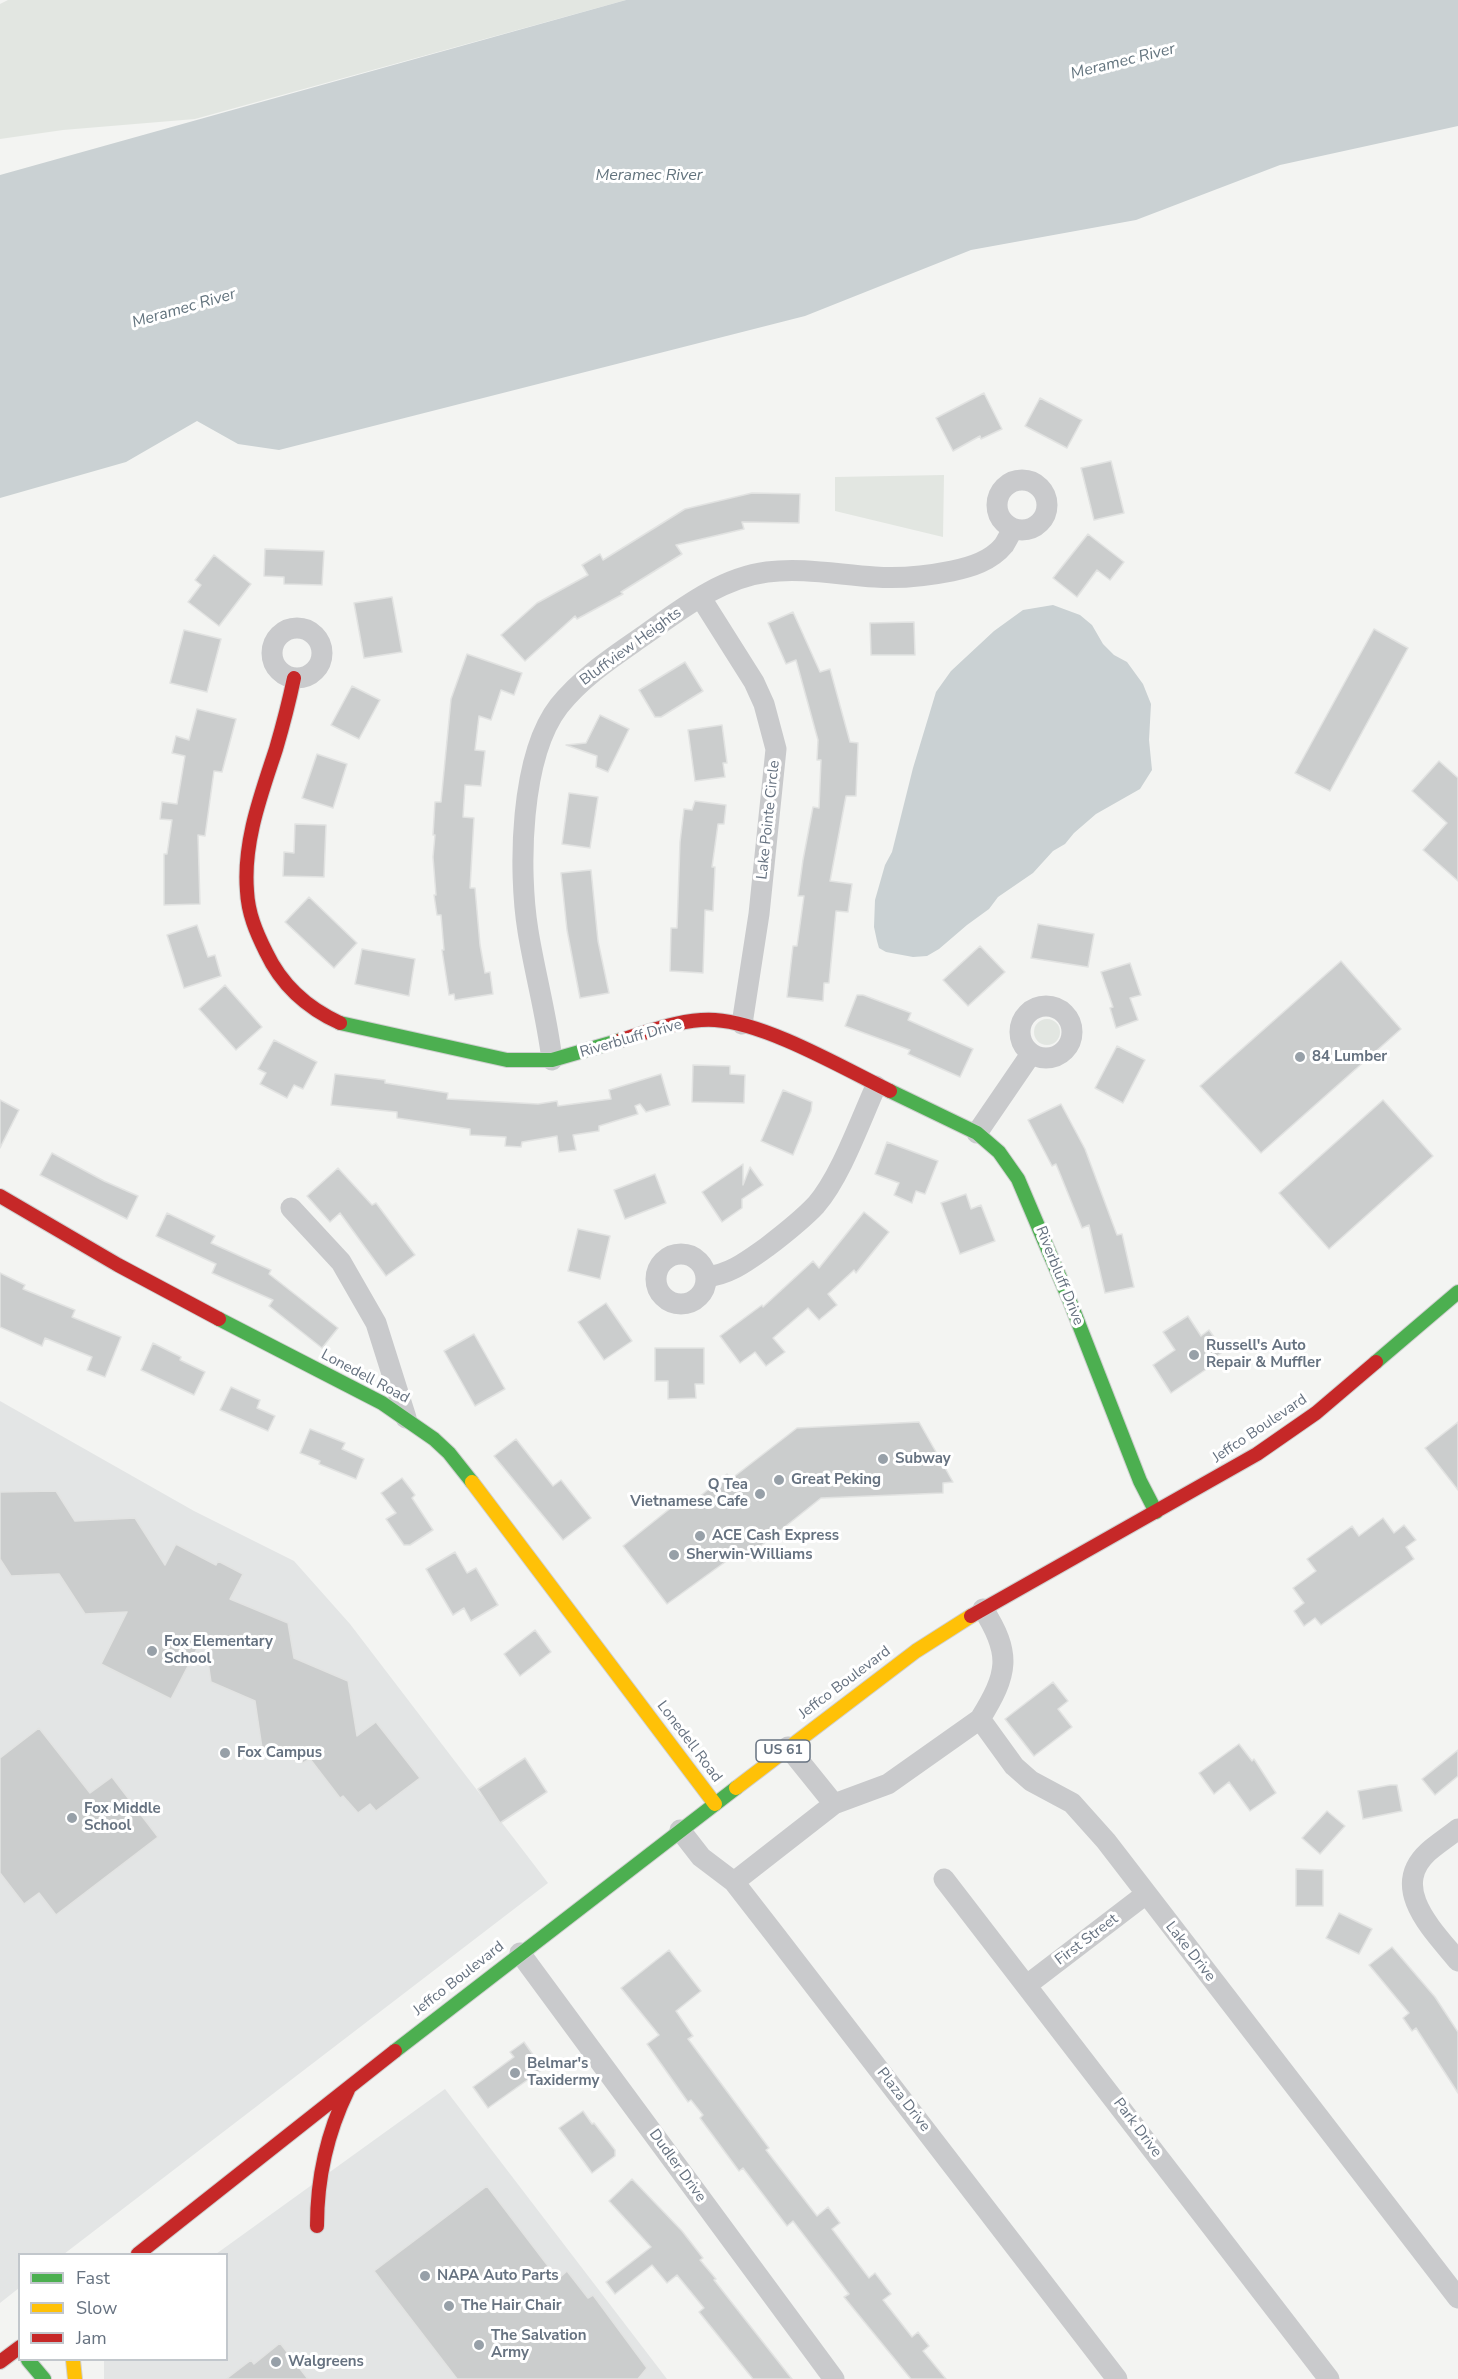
<!DOCTYPE html>
<style>
body{margin:0}
#map{position:relative;width:1458px;height:2379px;overflow:hidden;background:#f3f4f2;font-family:"Nunito Sans",sans-serif}
canvas{display:block}
.legend{position:absolute;left:18px;top:2253px;width:210px;height:108px;box-sizing:border-box;background:#fff;border:2px solid #c2c7cc;margin:0;padding:8px 10px;list-style:none;font-size:18px;color:#667280}
.legend li{display:flex;align-items:center;gap:12px;height:30px}
.legend b{width:30px;border:2px solid #c2c7cc}
</style>
<div id="map">
<canvas width="1458" height="2379"></canvas>
<ul class="legend">
<li><b style="height:8px;background:#4caf50"></b>Fast</li>
<li><b style="height:8px;background:#ffc107"></b>Slow</li>
<li><b style="height:8px;background:#c62828"></b>Jam</li>
</ul>
</div>
<script>
const c = document.querySelector('canvas').getContext('2d');
c.lineJoin = 'round';
function fill(path, color) { c.fillStyle = color; c.fill(path, 'evenodd'); }
function stroke(path, color, width, dash) { c.strokeStyle = color; c.lineWidth = width; c.lineCap = dash ? 'butt' : 'round'; c.setLineDash(dash || []); c.stroke(path); }
function write(font, color, halo, rows, align = 'center') {
  c.font = font + ' "Nunito Sans",sans-serif'; c.lineWidth = 6; c.setLineDash([]); c.textBaseline = 'middle'; c.strokeStyle = halo; c.fillStyle = color; for (const [text, x, y, turn = 0] of rows) {
    c.save(); c.translate(x, y); c.rotate((+turn || 0) * Math.PI / 180); c.textAlign = isNaN(turn) ? turn : align; if (halo) c.strokeText(text, 0, 0); c.fillText(text, 0, 0); c.restore();
  }
}
fill(new Path2D(`
 M 0,1401 L 194,1511 L 294,1561 L 350,1624 L 548,1883 L 64,2254 L 20,2254 L 19,2288 L 0,2303 Z
 M 445,2089 L 667,2379 L 104,2379 L 104,2360 L 226,2360 L 226,2254 L 216,2254 Z`), '#e3e5e5');
fill(new Path2D(`
 M 8,0 L 626,0 L 195,119 L 63,130 L 0,139 L 0,4 Z
 M 944,475 L 943,537 L 835,511 L 835,477 Z
 M1034 1032a13 13 0 1 1 26 0a13 13 0 1 1-26 0Z`), '#e2e6e1');
fill(new Path2D(`
 M 626,0 L 1458,0 L 1458,126 L 1280,165 L 1136,220 L 971,250 L 805,316 L 279,450 L 238,444 L 197,421 L 126,462 L 0,498 L 0,175 Z
 M 1053,605 L 1080,615 L 1092,625 L 1103,644 L 1114,655 L 1127,662 L 1143,684 L 1151,704 L 1149,740 L 1152,770 L 1140,789 L 1096,814 L 1074,833 L 1065,844 L 1053,851 L 1033,873 L 998,897 L 989,909 L 967,925 L 939,949 L 927,956 L 913,957 L 886,952 L 879,948 L 877,941 L 874,927 L 875,900 L 885,865 L 892,852 L 913,768 L 936,692 L 951,671 L 994,631 L 1023,610 Z`), '#cad1d3');
const building = new Path2D(`
 M 984,393 L 1002,429 L 981,439 L 980,436 L 953,451 L 936,418 Z
 M 1040,398 L 1082,420 L 1067,448 L 1025,426 Z
 M 1111,461 L 1124,513 L 1094,520 L 1081,468 Z
 M 752,493 L 800,494 L 799,523 L 742,522 L 744,529 L 676,545 L 682,554 L 621,592 L 623,594 L 577,619 L 575,616 L 525,661 L 501,635 L 537,603 L 588,575 L 582,565 L 600,554 L 603,560 L 685,509 Z
 M 1088,534 L 1124,562 L 1110,580 L 1097,570 L 1077,597 L 1053,578 Z
 M 265,549 L 324,551 L 322,585 L 284,584 L 284,577 L 264,576 Z
 M 214,555 L 251,584 L 219,626 L 188,602 L 201,585 L 195,580 Z
 M 392,597 L 402,652 L 364,658 L 354,603 Z
 M 793,612 L 820,672 L 830,669 L 850,742 L 858,743 L 856,796 L 846,796 L 830,881 L 852,884 L 848,912 L 836,911 L 829,983 L 824,983 L 823,1001 L 787,997 L 793,946 L 797,946 L 804,896 L 798,896 L 803,860 L 813,807 L 819,808 L 821,760 L 817,760 L 818,740 L 796,660 L 786,664 L 768,623 Z
 M 914,622 L 915,655 L 871,655 L 870,623 Z
 M 1374,629 L 1408,648 L 1330,791 L 1295,773 Z
 M 184,630 L 221,639 L 207,692 L 170,683 Z
 M 467,654 L 522,673 L 514,695 L 501,690 L 491,720 L 479,716 L 475,750 L 485,751 L 481,786 L 465,785 L 463,817 L 474,818 L 470,888 L 475,888 L 480,945 L 485,973 L 490,972 L 493,994 L 455,1000 L 454,994 L 449,995 L 442,950 L 444,950 L 441,915 L 437,915 L 434,895 L 436,895 L 433,857 L 435,835 L 433,835 L 435,802 L 441,802 L 451,699 Z
 M 685,662 L 703,691 L 661,717 L 655,717 L 639,690 Z
 M 352,686 L 380,700 L 359,739 L 331,725 Z
 M 197,709 L 236,719 L 222,772 L 214,771 L 205,836 L 198,835 L 200,904 L 164,905 L 164,854 L 167,854 L 172,820 L 160,819 L 162,802 L 177,804 L 185,756 L 172,753 L 176,736 L 189,740 Z
 M 600,715 L 629,729 L 608,772 L 596,767 L 597,756 L 566,745 L 586,743 Z
 M 722,725 L 727,763 L 723,763 L 725,777 L 695,781 L 688,730 Z
 M 317,754 L 347,764 L 333,808 L 302,798 Z
 M 1439,761 L 1458,778 L 1458,881 L 1423,850 L 1447,823 L 1412,791 Z
 M 569,793 L 598,797 L 590,848 L 562,844 Z
 M 695,801 L 726,805 L 724,824 L 718,824 L 712,867 L 715,867 L 713,911 L 705,910 L 703,973 L 670,971 L 671,928 L 677,928 L 680,842 L 684,809 L 692,810 Z
 M 295,824 L 326,825 L 324,877 L 283,876 L 284,852 L 294,853 Z
 M 591,870 L 598,941 L 609,993 L 580,998 L 567,930 L 561,873 Z
 M 309,897 L 357,943 L 334,968 L 285,922 Z
 M 1038,924 L 1094,934 L 1088,967 L 1031,958 Z
 M 197,925 L 208,957 L 215,955 L 221,976 L 184,988 L 167,935 Z
 M 980,946 L 1005,972 L 968,1006 L 943,980 Z
 M 362,949 L 415,959 L 409,996 L 355,984 Z
 M 1341,961 L 1401,1029 L 1261,1153 L 1200,1086 Z
 M 1130,963 L 1141,995 L 1130,998 L 1138,1020 L 1116,1028 L 1110,1008 L 1113,1007 L 1101,972 Z
 M 225,985 L 262,1027 L 236,1050 L 199,1009 Z
 M 857,995 L 863,995 L 911,1013 L 908,1020 L 973,1049 L 960,1077 L 908,1054 L 910,1050 L 845,1026 Z
 M 274,1040 L 317,1062 L 303,1089 L 294,1085 L 287,1098 L 260,1084 L 266,1073 L 258,1069 Z
 M 1117,1046 L 1145,1060 L 1123,1103 L 1095,1088 Z
 M 693,1065 L 730,1066 L 730,1074 L 745,1075 L 744,1103 L 692,1102 Z
 M 335,1074 L 385,1080 L 385,1083 L 448,1093 L 447,1099 L 538,1104 L 557,1101 L 558,1106 L 611,1099 L 609,1090 L 661,1074 L 670,1105 L 646,1112 L 640,1104 L 635,1106 L 638,1114 L 599,1126 L 599,1131 L 573,1135 L 576,1150 L 559,1152 L 557,1136 L 522,1142 L 521,1147 L 505,1146 L 506,1137 L 470,1135 L 470,1129 L 397,1118 L 397,1112 L 331,1105 Z
 M 783,1090 L 812,1102 L 811,1111 L 793,1155 L 761,1141 Z
 M 0,1100 L 19,1110 L 0,1148 Z
 M 1383,1100 L 1433,1156 L 1329,1249 L 1279,1193 Z
 M 1061,1104 L 1085,1149 L 1117,1235 L 1122,1234 L 1134,1287 L 1105,1293 L 1089,1225 L 1082,1228 L 1056,1164 L 1052,1166 L 1028,1120 Z
 M 887,1142 L 938,1161 L 925,1194 L 916,1191 L 912,1203 L 894,1195 L 899,1183 L 875,1174 Z
 M 52,1153 L 104,1181 L 138,1196 L 127,1219 L 40,1175 Z
 M 743,1164 L 743,1185 L 750,1167 L 763,1185 L 742,1199 L 742,1208 L 722,1222 L 702,1192 Z
 M 338,1168 L 372,1205 L 376,1203 L 415,1255 L 386,1276 L 340,1213 L 330,1222 L 307,1196 Z
 M 655,1174 L 666,1203 L 625,1219 L 614,1190 Z
 M 966,1194 L 971,1209 L 981,1205 L 995,1241 L 960,1254 L 941,1203 Z
 M 864,1212 L 889,1232 L 856,1273 L 854,1270 L 828,1294 L 837,1305 L 819,1320 L 808,1308 L 773,1338 L 785,1352 L 766,1366 L 755,1352 L 740,1363 L 720,1336 L 762,1305 L 763,1307 L 813,1261 L 819,1268 Z
 M 167,1213 L 215,1236 L 211,1243 L 271,1270 L 269,1274 L 338,1328 L 322,1348 L 269,1306 L 273,1300 L 212,1273 L 216,1264 L 156,1236 Z
 M 578,1229 L 610,1236 L 600,1279 L 568,1271 Z
 M 0,1273 L 25,1285 L 23,1289 L 75,1310 L 72,1317 L 121,1337 L 105,1377 L 87,1370 L 92,1357 L 45,1338 L 42,1346 L 0,1327 Z
 M 606,1303 L 632,1341 L 604,1360 L 578,1322 Z
 M 1188,1316 L 1201,1336 L 1209,1330 L 1224,1351 L 1214,1358 L 1217,1362 L 1171,1393 L 1153,1365 L 1175,1350 L 1163,1332 Z
 M 474,1334 L 505,1389 L 475,1406 L 444,1351 Z
 M 153,1343 L 181,1357 L 180,1360 L 205,1372 L 194,1395 L 141,1370 Z
 M 655,1348 L 704,1348 L 704,1384 L 695,1384 L 696,1398 L 668,1399 L 668,1381 L 655,1381 Z
 M 231,1387 L 260,1400 L 257,1408 L 275,1416 L 268,1431 L 220,1410 Z
 M 919,1422 L 953,1482 L 943,1483 L 943,1493 L 821,1498 L 747,1557 L 732,1557 L 667,1604 L 623,1546 L 687,1495 L 693,1502 L 727,1474 L 731,1479 L 797,1428 Z
 M 1458,1422 L 1458,1490 L 1425,1448 Z
 M 310,1429 L 345,1443 L 342,1449 L 364,1459 L 356,1479 L 319,1464 L 320,1461 L 300,1453 Z
 M 516,1439 L 553,1486 L 561,1480 L 591,1518 L 563,1540 L 494,1456 Z
 M 402,1478 L 415,1495 L 412,1498 L 433,1530 L 410,1545 L 404,1545 L 386,1519 L 396,1513 L 381,1493 Z
 M 56,1491 L 75,1521 L 135,1518 L 165,1565 L 176,1544 L 216,1565 L 218,1561 L 243,1574 L 230,1599 L 288,1623 L 294,1658 L 348,1681 L 357,1736 L 376,1722 L 420,1778 L 376,1811 L 370,1804 L 358,1813 L 343,1796 L 340,1798 L 310,1759 L 303,1763 L 262,1748 L 255,1701 L 211,1682 L 204,1635 L 171,1699 L 101,1664 L 127,1612 L 85,1614 L 59,1574 L 11,1576 L 0,1559 L 0,1492 Z
 M 1383,1518 L 1394,1533 L 1404,1525 L 1416,1540 L 1406,1547 L 1414,1559 L 1321,1625 L 1315,1618 L 1304,1626 L 1294,1611 L 1304,1603 L 1293,1588 L 1316,1571 L 1307,1559 L 1352,1526 L 1359,1536 Z
 M 455,1552 L 467,1573 L 476,1568 L 498,1605 L 471,1621 L 464,1608 L 453,1615 L 426,1569 Z
 M 535,1630 L 551,1652 L 520,1676 L 504,1654 Z
 M 1053,1682 L 1068,1701 L 1058,1709 L 1072,1727 L 1034,1756 L 1005,1719 Z
 M 39,1728 L 90,1793 L 112,1777 L 158,1837 L 56,1915 L 39,1893 L 24,1904 L 0,1873 L 0,1758 Z
 M 1239,1744 L 1252,1761 L 1254,1759 L 1276,1793 L 1250,1811 L 1229,1782 L 1214,1794 L 1199,1773 Z
 M 1458,1750 L 1458,1776 L 1435,1795 L 1422,1779 Z
 M 525,1758 L 547,1792 L 500,1823 L 478,1789 Z
 M 1390,1785 L 1397,1785 L 1402,1811 L 1363,1819 L 1358,1791 Z
 M 1327,1811 L 1345,1826 L 1320,1854 L 1302,1838 Z
 M 1296,1869 L 1323,1870 L 1323,1906 L 1296,1906 Z
 M 1339,1913 L 1372,1929 L 1359,1954 L 1326,1938 Z
 M 1392,1947 L 1435,1997 L 1458,2032 L 1458,2093 L 1416,2028 L 1412,2031 L 1403,2018 L 1409,2013 L 1369,1965 Z
 M 669,1950 L 701,1991 L 676,2011 L 693,2036 L 688,2039 L 769,2148 L 766,2150 L 817,2216 L 828,2207 L 840,2223 L 832,2229 L 869,2278 L 875,2273 L 891,2294 L 883,2300 L 912,2337 L 918,2332 L 929,2346 L 923,2351 L 946,2379 L 911,2379 L 844,2297 L 849,2294 L 793,2221 L 787,2226 L 743,2168 L 739,2171 L 700,2118 L 703,2115 L 691,2100 L 688,2102 L 647,2044 L 659,2035 L 621,1988 Z
 M 524,2042 L 543,2069 L 488,2108 L 473,2087 L 514,2057 L 510,2052 Z
 M 583,2111 L 592,2124 L 594,2123 L 615,2150 L 615,2156 L 592,2173 L 559,2128 Z
 M 632,2179 L 682,2231 L 703,2258 L 700,2260 L 716,2279 L 714,2280 L 792,2379 L 753,2379 L 699,2312 L 704,2308 L 677,2275 L 667,2283 L 652,2265 L 615,2294 L 606,2282 L 651,2247 L 609,2201 Z
 M 487,2186 L 558,2279 L 567,2271 L 588,2298 L 593,2295 L 647,2368 L 638,2379 L 457,2379 L 374,2271 Z
 M 280,2343 L 308,2379 L 226,2379 L 251,2360 L 254,2364 Z`);
fill(building, '#cbcdcd');
stroke(building, '#e2e3e2', 1.5);
const fast = new Path2D(`
 M 340,1023 L 507,1060 L 552,1060 L 621,1040
 M 890,1091 L 977,1133 L 999,1152 L 1018,1179 L 1069,1299 L 1140,1481 L 1156,1512
 M 219,1319 L 382,1403 L 434,1439 L 449,1453 L 472,1482
 M 1376,1362 L 1458,1292
 M 395,2051 L 736,1788
 M 28,2360 L 44,2379`);
const slow = new Path2D(`
 M 472,1482 L 715,1804
 M 736,1788 L 916,1651 L 971,1616
 M 73,2360 L 75,2379`);
const jam = new Path2D(`
 M 294,678 C 289,702 283,725 276,749 C 261,795 243,842 247,891 C 248,913 256,932 266,952 C 281,984 307,1008 340,1023
 M 621,1040 C 651,1031 684,1018 715,1020 C 766,1023 843,1068 890,1091
 M 0,1196 L 118,1265 L 219,1319
 M 971,1616 L 1257,1454 L 1316,1413 L 1376,1362
 M 317,2226 C 317,2178 327,2133 348,2090
 M 138,2254 L 395,2051
 M 0,2362 L 20,2347`);
stroke(fast, '#cfd0d0', 16);
stroke(slow, '#cfd0d0', 16);
stroke(jam, '#cfd0d0', 16);
stroke(new Path2D(`
 M997 505a25 25 0 1 1 50 0a25 25 0 1 1-50 0Z
 M 701,598 L 754,682 L 764,704 L 776,749 L 759,914 L 742,1024
 M272 653a25 25 0 1 1 50 0a25 25 0 1 1-50 0Z
 M1020 1032a26 26 0 1 1 52 0a26 26 0 1 1-52 0Z
 M 552,1060 C 547,1017 535,974 528,931 C 518,870 520,756 559,706 C 582,677 613,657 643,636 C 680,610 720,578 767,572 C 802,567 840,575 875,577 C 901,579 927,576 952,571 C 971,567 991,561 1004,545 C 1007,540 1010,534 1013,529
 M 977,1133 L 1031,1054
 M 291,1208 L 341,1262 L 376,1323 L 406,1418
 M656 1279a25 25 0 1 1 50 0a25 25 0 1 1-50 0Z
 M 706,1277 C 731,1274 747,1261 767,1247 C 784,1234 801,1221 816,1205 C 841,1176 860,1121 876,1086
 M 983,1609 C 1012,1654 1008,1674 980,1719 L 1014,1766 L 1031,1781 L 1072,1803 L 1106,1841 L 1458,2298
 M 788,1747 L 834,1804
 M 1458,1829 C 1448,1837 1437,1844 1428,1852 C 1388,1889 1435,1932 1458,1961
 M 680,1830 L 701,1857 L 734,1882 L 776,1936 L 1117,2379
 M 944,1879 L 1329,2379
 M 734,1882 L 834,1804 L 888,1784 L 980,1719
 M 520,1953 L 834,2379
 M 1027,1985 L 1146,1894`), '#c9cacc', 21);
stroke(fast, '#4caf50', 14);
stroke(slow, '#ffc107', 14);
stroke(jam, '#c62828', 14);
for (const [x, y, r, color] of [
 [1300,1057,6,"#97a0a8"],
 [1194,1355,6,"#97a0a8"],
 [883,1459,6,"#97a0a8"],
 [779,1480,6,"#97a0a8"],
 [760,1494,6,"#97a0a8"],
 [700,1536,6,"#97a0a8"],
 [674,1555,6,"#97a0a8"],
 [152,1651,6,"#97a0a8"],
 [225,1753,6,"#97a0a8"],
 [72,1818,6,"#97a0a8"],
 [515,2073,6,"#97a0a8"],
 [425,2276,6,"#97a0a8"],
 [449,2306,6,"#97a0a8"],
 [479,2345,6,"#97a0a8"],
 [276,2362,6,"#97a0a8"]
]) { const dot = new Path2D(); dot.arc(x, y, r, 0, 2 * Math.PI); c.fillStyle = color; c.fill(dot); stroke(dot, '#fff', 2); }
for (const [x, y, w] of [
 [783,1751,54]
]) { const box = new Path2D(); box.roundRect(x - w / 2, y - 11, w, 22, 4.5); c.fillStyle = '#fff'; c.fill(box); stroke(box, '#667280', 1.5); }
write('bold 14px', '#667280', null, [
 ["US 61",783,1751]
]);
write('15px', '#667280', '#fff', [
 ["Bluffview Heights",631,647,-36],
 ["Lake Pointe Circle",769,820,-84],
 ["Riverbluff Drive",631,1039,-16],
 ["Riverbluff Drive",1059,1276,68],
 ["Lonedell Road",365,1377,28],
 ["Jeffco Boulevard",1260,1429,-34],
 ["Jeffco Boulevard",845,1683,-37],
 ["Lonedell Road",689,1742,53],
 ["First Street",1087,1940,-37],
 ["Lake Drive",1190,1952,52],
 ["Jeffco Boulevard",459,1979,-38],
 ["Plaza Drive",903,2100,52],
 ["Park Drive",1137,2128,53],
 ["Dudler Drive",677,2166,54]
]);
write('bold 15px', '#667280', '#fff', [
 ["84 Lumber",1312,1057],
 ["Russell's Auto",1206,1346],
 ["Repair & Muffler",1206,1363],
 ["Subway",895,1459],
 ["Great Peking",791,1480],
 ["Q Tea",748,1485,"right"],
 ["Vietnamese Cafe",748,1502,"right"],
 ["ACE Cash Express",712,1536],
 ["Sherwin-Williams",686,1555],
 ["Fox Elementary",164,1642],
 ["School",164,1659],
 ["Fox Campus",237,1753],
 ["Fox Middle",84,1809],
 ["School",84,1826],
 ["Belmar's",527,2064],
 ["Taxidermy",527,2081],
 ["NAPA Auto Parts",437,2276],
 ["The Hair Chair",461,2306],
 ["The Salvation",491,2336],
 ["Army",491,2353],
 ["Walgreens",288,2362]
], 'left');
write('italic 16px', '#62737d', '#fff', [
 ["Meramec River",1123,62,-14],
 ["Meramec River",649,176],
 ["Meramec River",184,309,-16]
]);
</script>
